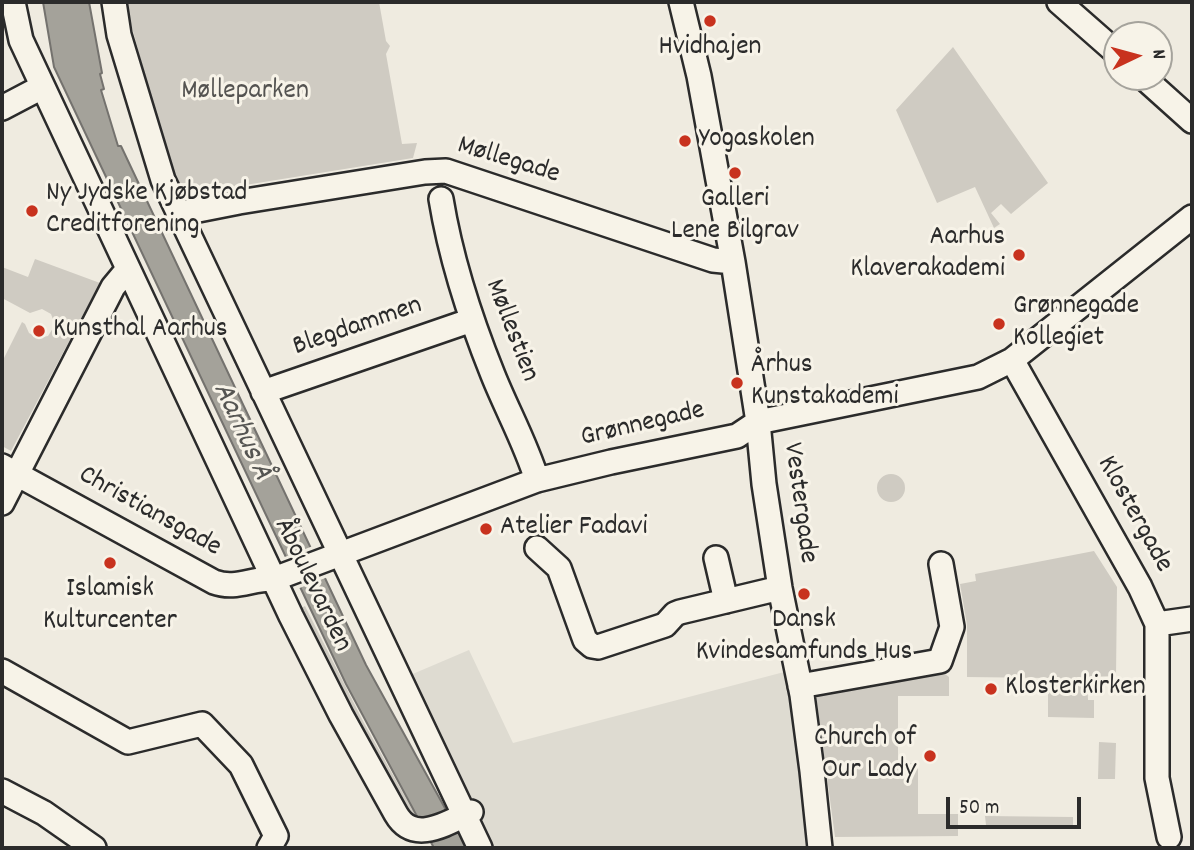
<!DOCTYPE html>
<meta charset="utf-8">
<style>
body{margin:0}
#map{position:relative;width:1194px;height:850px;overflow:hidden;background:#efebe0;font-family:Dekko,sans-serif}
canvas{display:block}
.frame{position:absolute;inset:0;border:4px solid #2b2b2b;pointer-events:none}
.north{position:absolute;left:1103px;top:21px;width:70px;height:70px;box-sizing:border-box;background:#f7f3e8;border:2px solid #a5a39c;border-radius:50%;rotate:85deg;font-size:19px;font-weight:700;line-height:28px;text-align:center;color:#2b2b2b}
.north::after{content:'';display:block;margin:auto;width:24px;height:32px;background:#c8321e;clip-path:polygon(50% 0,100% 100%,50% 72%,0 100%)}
.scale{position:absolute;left:946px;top:797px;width:135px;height:32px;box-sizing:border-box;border:4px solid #2b2b2b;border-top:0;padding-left:9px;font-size:21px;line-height:24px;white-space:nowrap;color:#2b2b2b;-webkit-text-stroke:5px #f7f3e8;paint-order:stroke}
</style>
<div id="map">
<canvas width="1194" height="850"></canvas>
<div class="frame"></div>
<div class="north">N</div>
<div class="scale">50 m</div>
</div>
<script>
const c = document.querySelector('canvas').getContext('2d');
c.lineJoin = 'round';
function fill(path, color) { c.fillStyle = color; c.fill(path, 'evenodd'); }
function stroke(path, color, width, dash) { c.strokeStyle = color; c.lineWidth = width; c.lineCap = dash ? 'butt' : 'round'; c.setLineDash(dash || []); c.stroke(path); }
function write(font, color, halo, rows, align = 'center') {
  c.font = font + ' Dekko,sans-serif'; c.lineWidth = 6; c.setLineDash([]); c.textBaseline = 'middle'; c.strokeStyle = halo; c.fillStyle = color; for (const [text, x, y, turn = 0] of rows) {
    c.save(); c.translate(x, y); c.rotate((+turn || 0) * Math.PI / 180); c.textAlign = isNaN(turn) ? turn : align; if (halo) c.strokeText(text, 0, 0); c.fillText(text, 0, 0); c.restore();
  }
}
fill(new Path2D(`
 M 469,650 L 513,743 L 788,671 L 814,848 L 487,848 L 408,676 Z`), '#dedbd1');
fill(new Path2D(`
 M 125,2 L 379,2 L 386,41 L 390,46 L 386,54 L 402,144 L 417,143 L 413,158 L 183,195 L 171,170 Z
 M 953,47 L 1048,183 L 1011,214 L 1001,204 L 991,213 L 1000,224 L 994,228 L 975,187 L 937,203 L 896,110 Z
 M 35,259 L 100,283 L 11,451 L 2,446 L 2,362 L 22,322 L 25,324 L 29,333 L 38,338 L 48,336 L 55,325 L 51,314 L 42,309 L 30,313 L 2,298 L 2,267 L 28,277 Z
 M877 488a14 14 0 1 1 28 0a14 14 0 1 1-28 0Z
 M 1094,551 L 1117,587 L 1116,676 L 1087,677 L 1088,700 L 1094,700 L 1094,718 L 1048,717 L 1048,678 L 967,677 L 967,625 L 960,584 L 976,581 L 975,574 Z
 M 305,606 L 364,723 L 417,818 L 415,819 L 399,801 L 299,609 Z
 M 941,671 L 949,677 L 949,696 L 898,696 L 898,763 L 918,763 L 918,814 L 958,814 L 958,836 L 835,837 L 816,695 Z
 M 1099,742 L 1116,743 L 1115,779 L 1098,779 Z
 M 985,816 L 1073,817 L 1073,825 L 986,825 Z`), '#cfcbc2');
const water = new Path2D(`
 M 43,2 L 89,2 L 102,73 L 100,74 L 104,89 L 101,90 L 118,146 L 121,146 L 366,665 L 467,848 L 434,848 L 346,684 L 54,67 Z`);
fill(water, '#a4a29a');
stroke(water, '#74726e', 2);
fill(new Path2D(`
 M 313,546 L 328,577 L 297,589 L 282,558 Z`), '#efebe0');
const minor = new Path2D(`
 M 13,2 L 21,40 L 291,616 L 341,715 L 396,814 C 414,845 447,823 471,812
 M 114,2 L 119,35 L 163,180 L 480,848
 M 681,2 L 699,76 L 733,262 L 758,422 L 764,484 L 780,588 L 802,695 L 812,771 L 820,848
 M 1059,2 L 1117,53
 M 1143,77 L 1192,121
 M 2,108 L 42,87
 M 441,199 C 451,260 470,318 493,375 C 507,410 526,444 537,480
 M 178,214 L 239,202 L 425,172 L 446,171 L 713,260 L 733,262
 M 1012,360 L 1140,587 L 1157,624 L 1157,778 L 1169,837
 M 263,392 L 472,320
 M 2,466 L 214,582 C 236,590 252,578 274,579 L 537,480 L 611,462 L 737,436 L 758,422 L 978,377 L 1012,360 L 1192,217
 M 2,503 L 113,287 L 128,269
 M 537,548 L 559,568 L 585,640 L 592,646 L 598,647 L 665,625 L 675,614 L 680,612 L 780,588
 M 716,558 L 726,601
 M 1157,624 L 1192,619
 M 2,671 L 128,742 L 202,724 L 241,765 L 276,836 L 269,848
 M 800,686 L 940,661 L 952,627 L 941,564
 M 2,791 L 44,813 L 94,848`);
stroke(minor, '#2b2b2b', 28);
stroke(minor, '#f7f3e8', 23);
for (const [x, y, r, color] of [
 [710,21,7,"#c8321e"],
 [685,141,7,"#c8321e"],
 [735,173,7,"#c8321e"],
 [32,211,7,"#c8321e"],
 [1019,255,7,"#c8321e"],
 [999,324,7,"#c8321e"],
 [39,331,7,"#c8321e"],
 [737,383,7,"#c8321e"],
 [486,529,7,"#c8321e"],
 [110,563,7,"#c8321e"],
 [804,594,7,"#c8321e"],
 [991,689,7,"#c8321e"],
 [930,756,7,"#c8321e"]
]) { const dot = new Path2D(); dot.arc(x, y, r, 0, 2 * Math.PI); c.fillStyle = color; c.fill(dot); stroke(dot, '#f7f3e8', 2.5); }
write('28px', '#2b2b2b', '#f7f3e8', [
 ["Hvidhajen",710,49,"center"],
 ["Yogaskolen",699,141],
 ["Ny Jydske Kjøbstad",46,195],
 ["Creditforening",46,227],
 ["Galleri",735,201,"center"],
 ["Lene Bilgrav",735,233,"center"],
 ["Aarhus",1005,239,"right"],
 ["Klaverakademi",1005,271,"right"],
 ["Grønnegade",1013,308],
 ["Kollegiet",1013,340],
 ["Kunsthal Aarhus",53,331],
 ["Århus",751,367],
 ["Kunstakademi",751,399],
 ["Atelier Fadavi",500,529],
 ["Islamisk",110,591,"center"],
 ["Kulturcenter",110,623,"center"],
 ["Dansk",804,622,"center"],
 ["Kvindesamfunds Hus",804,654,"center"],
 ["Klosterkirken",1005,689],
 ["Church of",916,740,"right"],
 ["Our Lady",916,772,"right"]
], 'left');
write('28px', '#545351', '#f7f3e8', [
 ["Mølleparken",245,93]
]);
write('28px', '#2b2b2b', '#f7f3e8', [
 ["Møllegade",508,162,17],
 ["Blegdammen",358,328,-19],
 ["Møllestien",510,331,69],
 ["Grønnegade",643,426,-13],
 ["Vestergade",798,503,82],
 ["Christiansgade",149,513,29],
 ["Klostergade",1133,515,61],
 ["Åboulevarden",311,586,64]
]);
write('italic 30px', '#555552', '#f7f3e8', [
 ["Aarhus Å",240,432,65]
]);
</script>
